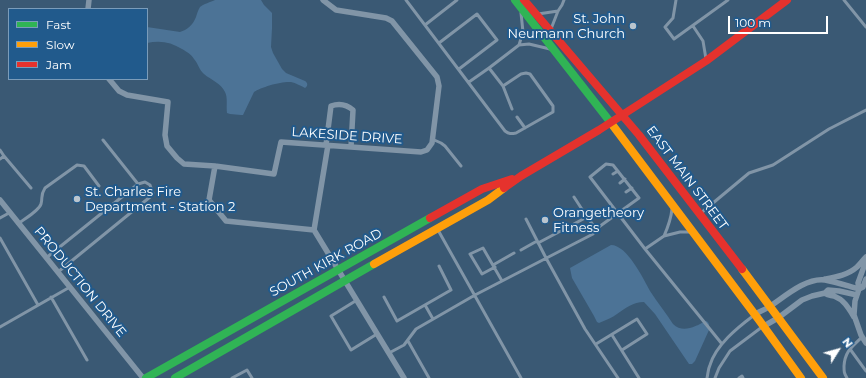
<!DOCTYPE html>
<style>
body{margin:0}
#map{position:relative;width:866px;height:378px;overflow:hidden;background:#3a5974;font-family:Montserrat,sans-serif}
canvas{display:block}
.legend{position:absolute;left:8px;top:8px;width:140px;height:72px;box-sizing:border-box;background:#215a8c;border:1px solid #7a9cba;margin:0;padding:5px 7px;list-style:none;font-size:12px;color:#fff}
.legend li{display:flex;align-items:center;gap:8px;height:20px}
.legend b{width:20px;border:1px solid #7a9cba}
.north{position:absolute;left:818px;top:330px;width:40px;height:40px;-webkit-text-stroke:3px #215a8c;paint-order:stroke;rotate:53deg;font-size:11px;font-weight:700;line-height:16px;text-align:center;color:#fff}
.north::after{content:'';display:block;margin:auto;width:14px;height:18px;background:#fff;clip-path:polygon(50% 0,100% 100%,50% 72%,0 100%)}
.scale{position:absolute;left:728px;top:16px;width:100px;height:18px;box-sizing:border-box;border:2px solid #fff;border-top:0;padding-left:5px;font-size:12px;line-height:14px;white-space:nowrap;color:#fff;-webkit-text-stroke:3px #215a8c;paint-order:stroke}
</style>
<div id="map">
<canvas width="866" height="378"></canvas>
<ul class="legend">
<li><b style="height:5px;background:#30b455"></b>Fast</li>
<li><b style="height:5px;background:#ff9f0a"></b>Slow</li>
<li><b style="height:5px;background:#e5322d"></b>Jam</li>
</ul>
<div class="north">N</div>
<div class="scale">100 m</div>
</div>
<script>
const c = document.querySelector('canvas').getContext('2d');
c.lineJoin = 'round';
function fill(path, color) { c.fillStyle = color; c.fill(path, 'evenodd'); }
function stroke(path, color, width, dash) { c.strokeStyle = color; c.lineWidth = width; c.lineCap = dash ? 'butt' : 'round'; c.setLineDash(dash || []); c.stroke(path); }
function write(font, color, halo, rows, align = 'center') {
  c.font = font + ' Montserrat,sans-serif'; c.lineWidth = 4; c.setLineDash([]); c.textBaseline = 'middle'; c.strokeStyle = halo; c.fillStyle = color; for (const [text, x, y, turn = 0] of rows) {
    c.save(); c.translate(x, y); c.rotate((+turn || 0) * Math.PI / 180); c.textAlign = isNaN(turn) ? turn : align; if (halo) c.strokeText(text, 0, 0); c.fillText(text, 0, 0); c.restore();
  }
}
fill(new Path2D(`
 M 215,0 L 261,0 L 264,5 L 272,13 L 272,28 L 271,47 L 273,53 L 282,69 L 286,73 L 305,81 C 308,83 308,86 305,88 C 301,86 296,83 291,82 C 282,81 261,87 254,92 L 243,115 L 241,115 L 230,114 L 227,113 C 226,106 228,98 225,92 C 221,83 211,80 204,74 C 199,70 198,63 194,59 C 191,54 187,52 182,49 C 171,42 160,40 147,43 L 147,27 L 180,32 C 187,30 193,25 196,17 C 197,14 198,10 200,7 C 203,4 211,2 215,0 Z
 M 611,245 C 627,245 643,278 650,291 C 657,302 666,313 673,324 C 683,334 696,326 706,321 C 710,323 709,326 709,330 L 695,361 L 692,364 L 689,364 L 655,314 L 644,302 C 633,302 626,308 617,314 C 612,318 605,320 599,323 L 597,322 L 594,316 L 572,278 L 570,268 Z`), '#4c7396');
stroke(new Path2D(`
 M 406,0 L 505,131 C 509,134 511,134 516,133 L 553,112 L 553,106 L 530,74 L 526,73 L 521,74 L 503,86 L 489,68 L 469,82
 M 676,0 L 673,18 L 665,27 L 674,39 L 728,0
 M 844,0 L 866,27
 M 538,14 L 558,11
 M 425,25 L 457,0
 M 693,26 L 703,41 L 706,59
 M 551,29 L 558,11 L 562,5 L 564,0
 M 439,43 L 477,14 L 497,40 L 459,69
 M 519,45 L 523,32 L 521,13
 M 489,68 L 519,45 L 529,44 L 550,49
 M 503,86 L 512,109
 M 517,117 L 525,128
 M 432,139 L 441,143 L 445,146 L 461,166
 M 0,150 L 4,156
 M 0,159 L 4,156 L 31,188
 M 613,174 L 618,171
 M 620,183 L 625,179
 M 626,192 L 632,188
 M 574,197 L 587,217
 M 672,209 C 671,219 668,227 664,236 L 680,232 L 691,232
 M 701,213 L 749,173 L 773,165 L 829,129 L 866,110
 M 0,218 L 9,213
 M 526,219 L 546,258 L 585,329 L 618,378
 M 18,224 C 24,219 39,211 41,204 C 43,197 40,196 45,188 L 77,165 L 84,166 L 99,186
 M 596,229 L 639,198 L 613,165 L 606,164 L 590,177 L 645,249 L 664,236
 M 438,230 L 521,378
 M 0,238 L 38,305
 M 645,249 L 722,344
 M 521,250 L 537,241
 M 46,258 L 138,184 L 103,140
 M 493,265 L 514,253
 M 495,267 L 482,274 L 470,254 L 483,248 L 502,281
 M 58,272 L 150,197 L 153,193 L 150,185 L 145,182 L 138,184
 M 51,297 L 87,360
 M 384,297 L 397,321 L 451,290 L 439,266
 M 357,300 L 331,316 L 351,350 L 377,334
 M 425,305 L 433,319
 M 0,327 L 70,287
 M 612,335 L 639,378
 M 408,341 L 429,378
 M 596,344 L 637,319 L 647,334 L 622,350
 M 850,349 L 866,371
 M 389,353 L 404,345 L 416,329 L 475,295 L 593,234 L 596,229 L 587,217 L 538,243
 M 232,378 L 247,370 L 252,378
 M 707,378 C 708,374 708,369 710,365 C 716,345 737,328 753,316
 M 715,378 L 719,368 L 730,351 L 762,327
 M 739,378 L 742,376 L 743,378
 M 847,378 C 844,373 844,372 844,366 C 845,351 852,347 862,337`), '#8195a7', 3);
stroke(new Path2D(`
 M 88,9 L 89,0
 M 109,79 L 119,91 L 127,95 L 168,102 L 165,135 L 167,146 L 177,158 L 184,164 L 215,166 L 274,174 L 281,142 L 421,152 L 427,150 L 432,143 L 439,86 L 437,77 L 392,21 L 386,18 L 336,10 L 323,0
 M 326,145 L 331,106 C 339,103 346,104 353,110 L 351,147
 M 328,145 L 314,230 L 404,378
 M 215,166 L 209,200 L 226,221 L 314,230
 M 0,200 L 143,378
 M 866,261 L 858,283 L 859,289 L 855,301 L 854,315 L 861,335 L 866,343
 M 825,279 C 836,277 848,275 857,267 C 860,264 863,260 866,257
 M 859,289 L 863,287 L 866,279
 M 825,293 C 828,296 830,295 834,296 C 844,300 848,307 854,317
 M 755,314 C 759,312 764,310 769,307 C 783,298 806,277 825,280 C 836,282 848,286 859,289
 M 764,326 L 778,318 L 802,300 L 812,296 L 825,293 L 828,290 L 839,291 L 857,295`), '#8195a7', 5.5);
stroke(new Path2D(`
 M 515,0 L 611,123
 M 146,378 L 430,218
 M 175,378 L 374,264`), '#30b455', 8);
stroke(new Path2D(`
 M 611,123 L 759,320 L 801,378
 M 374,264 L 488,200 L 504,188
 M 742,269 L 823,378`), '#ff9f0a', 8);
stroke(new Path2D(`
 M 524,0 L 639,135 L 742,269
 M 504,188 L 521,176 L 599,130 L 706,61 L 787,0
 M 430,218 L 482,189 L 512,179`), '#e5322d', 8);
for (const [x, y, r, color] of [
 [633,26,4,"#bac5ce"],
 [77,199,4,"#bac5ce"],
 [545,220,4,"#bac5ce"]
]) { const dot = new Path2D(); dot.arc(x, y, r, 0, 2 * Math.PI); c.fillStyle = color; c.fill(dot); stroke(dot, '#215a8c', 1.5); }
write('13px', '#fff', '#215a8c', [
 ["St. John",625,19,"right"],
 ["Neumann Church",625,34,"right"],
 ["St. Charles Fire",85,192],
 ["Department - Station 2",85,207],
 ["Orangetheory",553,213],
 ["Fitness",553,228]
], 'left');
write('13px', '#fff', '#215a8c', [
 ["LAKESIDE DRIVE",347,136,4],
 ["EAST MAIN STREET",687,178,53],
 ["SOUTH KIRK ROAD",326,263,-29],
 ["PRODUCTION DRIVE",80,282,51]
]);
</script>
